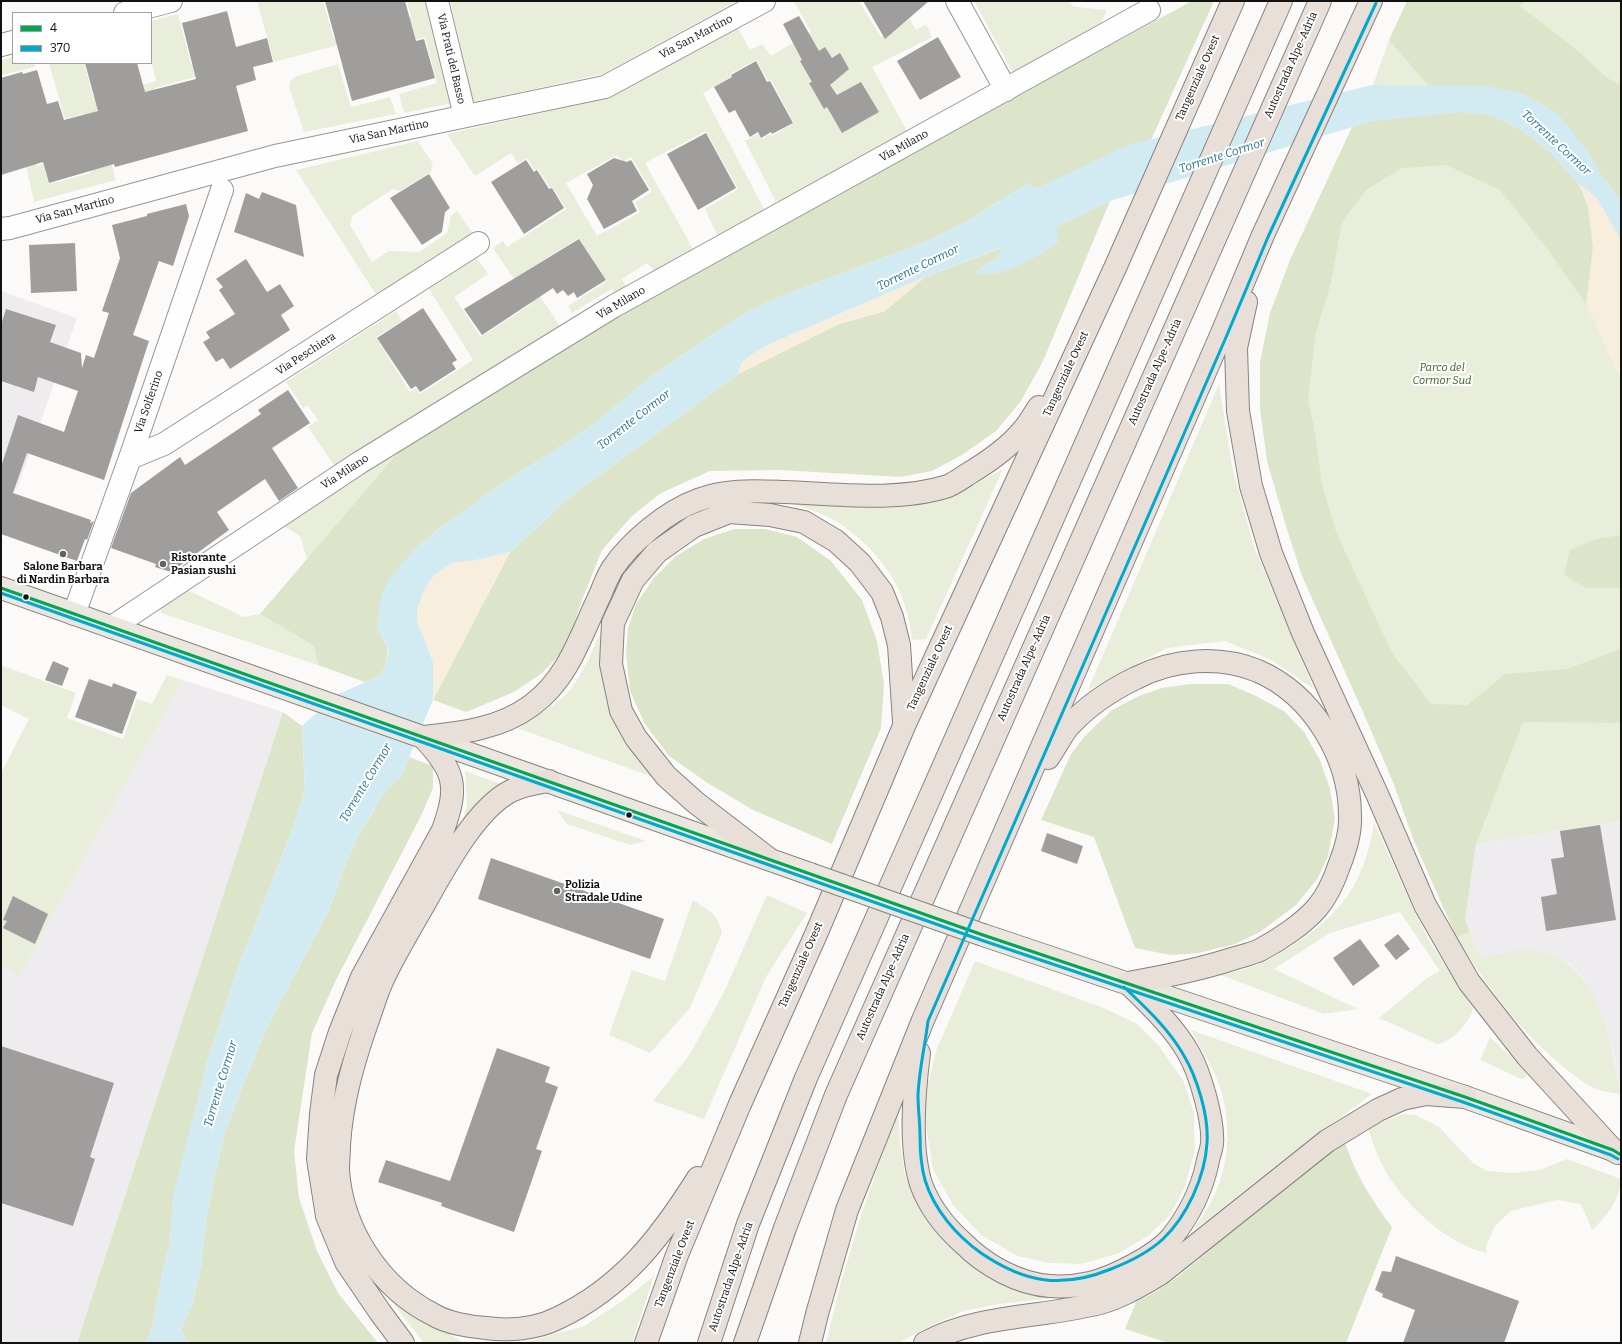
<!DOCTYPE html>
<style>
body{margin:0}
#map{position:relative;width:1622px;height:1344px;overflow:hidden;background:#fcfaf8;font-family:Bitter,serif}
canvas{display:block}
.frame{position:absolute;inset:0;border:2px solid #111;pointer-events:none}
.legend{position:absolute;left:12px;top:12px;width:140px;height:52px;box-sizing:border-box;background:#fff;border:1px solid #a0a0a0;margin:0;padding:5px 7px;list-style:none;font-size:12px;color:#111}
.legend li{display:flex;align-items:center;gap:8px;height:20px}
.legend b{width:20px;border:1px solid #a0a0a0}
</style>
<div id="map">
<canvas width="1622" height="1344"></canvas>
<div class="frame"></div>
<ul class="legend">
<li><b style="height:5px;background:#00a651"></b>4</li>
<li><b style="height:5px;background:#00a9ce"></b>370</li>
</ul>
</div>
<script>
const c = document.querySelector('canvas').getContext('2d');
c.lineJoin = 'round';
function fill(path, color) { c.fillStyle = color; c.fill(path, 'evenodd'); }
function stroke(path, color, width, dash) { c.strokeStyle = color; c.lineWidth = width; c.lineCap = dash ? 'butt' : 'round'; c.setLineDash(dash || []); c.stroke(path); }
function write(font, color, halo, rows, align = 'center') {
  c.font = font + ' Bitter,serif'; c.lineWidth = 4; c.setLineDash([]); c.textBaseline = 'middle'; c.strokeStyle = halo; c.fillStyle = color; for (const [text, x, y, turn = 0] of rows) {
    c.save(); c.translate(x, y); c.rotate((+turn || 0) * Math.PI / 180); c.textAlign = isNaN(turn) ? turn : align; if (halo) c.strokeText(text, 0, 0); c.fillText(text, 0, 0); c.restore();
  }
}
fill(new Path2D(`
 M 1,291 L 77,318 L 17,489 L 1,484 Z
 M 183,680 L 283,712 L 77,1343 L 1,1343 L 1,965 L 19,977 Z
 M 1621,821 L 1621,1093 L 1612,1048 L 1603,1019 L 1584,979 L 1570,964 L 1528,950 L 1504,952 L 1481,958 L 1465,919 L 1476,844 Z`), '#eeecee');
fill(new Path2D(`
 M 257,1 L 323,1 L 334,39 L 411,17 L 407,1 L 428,1 L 453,103 L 404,113 L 399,94 L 437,83 L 425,37 L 381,50 L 376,35 L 274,62 Z
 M 450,1 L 737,1 L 603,74 L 473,102 Z
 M 794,1 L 859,1 L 881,37 L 910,19 L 916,30 L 926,24 L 932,37 L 872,67 L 907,131 L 780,202 L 775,200 L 745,141 L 758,134 L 761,139 L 771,134 L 772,136 L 794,123 L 771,80 L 768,81 L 756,60 L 730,74 L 731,77 L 703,93 L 765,211 L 718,237 L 705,209 L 738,189 L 706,131 L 645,163 L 694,251 L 655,272 L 647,263 L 622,279 L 627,288 L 615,293 L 612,289 L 572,313 L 568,306 L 607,281 L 579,238 L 524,272 L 561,328 L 335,467 L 308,427 L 318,420 L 308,406 L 303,408 L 286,382 L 396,311 L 402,321 L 376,337 L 410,392 L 416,388 L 420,394 L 473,360 L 429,289 L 477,258 L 488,274 L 454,297 L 481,337 L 531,304 L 493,248 L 503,241 L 507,247 L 566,209 L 552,186 L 550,188 L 538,169 L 535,171 L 527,158 L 518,164 L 511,153 L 475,176 L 447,134 L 607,98 L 738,28 L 750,50 L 762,44 L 771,56 L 811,32 ZM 617,155 L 622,162 L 631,157 L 652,192 L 635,202 L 640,212 L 597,236 L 566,183 Z
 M 974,1 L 1069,1 L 1073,6 L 1077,7 L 1107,10 L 1101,23 L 1013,73 Z
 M 1409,1 L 1621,1 L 1621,821 L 1476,844 L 1476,842 L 1474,842 L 1462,919 L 1468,932 L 1470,932 L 1481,958 C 1496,954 1513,949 1529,950 C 1599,954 1610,1040 1621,1094 C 1613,1093 1604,1092 1597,1089 C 1588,1086 1579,1079 1571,1073 C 1524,1037 1486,986 1456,936 L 1457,935 L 1438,892 L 1272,313 L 1373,85 L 1389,40 L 1391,42 Z
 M 178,14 L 191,64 L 220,57 L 224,69 L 155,88 L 156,94 L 96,111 L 116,180 L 34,202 L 25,161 L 33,154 L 37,166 L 43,164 L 49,184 L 91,173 L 78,130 L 87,128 L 83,114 L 65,119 L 49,63 L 84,63 L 94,99 L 156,81 L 151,61 L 151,21 Z
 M 13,57 L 13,63 L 34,63 L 35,67 L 1,75 L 1,60 Z
 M 338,64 L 351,107 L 390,97 L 396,114 L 304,132 L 289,87 L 291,80 L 297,76 Z
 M 418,141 L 433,164 L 431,172 L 400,191 L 393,189 L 353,215 L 350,225 L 372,262 L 389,251 L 419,252 L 447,233 L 451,216 L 457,211 L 473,234 L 377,296 L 296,170 Z
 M 1219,384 L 1232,466 L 1254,547 L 1314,689 L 1271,660 L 1225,641 L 1167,648 L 1088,690 Z
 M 405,444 L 307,559 L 300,536 L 279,523 Z
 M 1003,469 L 926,639 L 912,640 C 908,595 886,559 851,532 C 846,528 841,524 836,521 C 820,512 802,507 784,502 L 870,507 L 947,496 L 975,484 Z
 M 183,588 L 244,617 L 260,614 L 314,646 L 318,665 L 161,613 L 160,604 Z
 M 602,630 L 603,671 L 661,780 L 517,728 C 531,719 546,711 559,701 C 580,684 590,654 602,630 Z
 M 1,665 L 76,693 L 67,718 L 123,739 L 137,699 L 152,704 L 167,675 L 183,680 L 19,977 L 1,965 L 1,773 L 29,719 L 1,705 Z
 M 465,771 L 501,784 C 485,795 474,805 463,820 L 467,804 Z
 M 557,810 L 646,841 L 630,845 L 567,824 Z
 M 1374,822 L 1413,909 L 1431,944 L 1468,1000 L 1473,1009 C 1469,1023 1452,1042 1437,1044 L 1379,1018 L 1427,978 L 1440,971 L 1400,912 L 1330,933 L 1274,969 L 1358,1009 L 1324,1014 L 1221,975 C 1232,972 1243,970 1254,966 C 1288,952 1337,919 1354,885 C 1365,865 1371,844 1374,822 Z
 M 767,895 L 807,913 L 766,977 L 704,1119 L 653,1101 L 690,1054 L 725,990 Z
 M 693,900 C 710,912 717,912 722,933 L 690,1008 L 650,1053 L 609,1035 L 632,970 L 665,981 Z
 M 975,961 L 1104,1008 L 1137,1024 L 1159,1046 L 1183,1080 L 1194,1113 L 1195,1150 L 1185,1187 L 1170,1215 L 1148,1236 L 1117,1254 L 1081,1264 L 1050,1263 L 1018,1256 L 981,1235 L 953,1205 L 933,1169 L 926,1127 L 926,1092 L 936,1051 Z
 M 1191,1030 L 1372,1094 L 1279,1163 L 1192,1232 C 1202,1217 1213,1201 1219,1184 C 1231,1151 1230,1111 1217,1079 C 1210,1062 1199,1046 1191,1030 Z
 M 1490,1037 L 1525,1070 L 1527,1074 L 1526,1077 L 1521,1079 L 1480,1060 Z
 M 898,1110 L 900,1142 L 905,1175 L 918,1205 L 934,1230 L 964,1259 L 992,1277 L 1063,1297 L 999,1304 L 964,1311 L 934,1324 L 898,1343 L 826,1343 L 841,1282 L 862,1213 Z
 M 1404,1114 L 1415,1115 L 1439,1127 L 1473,1163 L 1487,1171 L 1512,1173 L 1540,1170 L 1567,1159 L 1621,1179 C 1621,1199 1606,1217 1592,1230 L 1581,1204 L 1557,1200 L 1511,1211 L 1495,1226 L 1486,1246 L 1487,1253 C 1448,1245 1406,1206 1386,1172 C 1378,1158 1373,1143 1368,1129 L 1381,1122 Z
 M 654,1276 L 632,1343 L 522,1343 L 584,1326 L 624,1300 Z
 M 382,1290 L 462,1342 L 485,1343 L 424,1343 Z`), '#e9eedb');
fill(new Path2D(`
 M 1192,1 L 1214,1 L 1151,140 L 1128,146 L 1036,189 L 1029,183 L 964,223 L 923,243 L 769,301 L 737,318 L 694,347 L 656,373 L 595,423 L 552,452 L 494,489 L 435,532 L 412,552 L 377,628 C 391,650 390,651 382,675 L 365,682 L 318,665 L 314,646 L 260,614 L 405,444 L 650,294 Z
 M 1407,1 L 1525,1 L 1520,6 L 1578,51 L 1606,77 L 1621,86 L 1621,200 L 1599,172 L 1586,149 L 1486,86 L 1429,86 L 1389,40 Z
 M 1459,112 C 1469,113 1480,112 1489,115 C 1525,126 1580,171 1589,208 C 1591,219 1593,235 1593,247 C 1593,266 1588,286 1586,304 L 1549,251 L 1500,190 L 1446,165 L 1402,168 L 1366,190 L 1342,222 L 1331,283 L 1316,332 L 1308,399 L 1314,427 L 1322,484 L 1336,532 L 1392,653 L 1431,704 L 1468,705 L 1505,674 L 1567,669 L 1621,649 L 1621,723 L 1523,722 L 1476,844 L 1465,919 L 1470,932 L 1456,936 L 1413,839 L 1393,782 L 1363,712 L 1302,576 L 1285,523 L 1267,461 L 1260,409 L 1260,362 L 1270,313 L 1290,260 L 1352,127 L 1372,121 Z
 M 1110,201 L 1043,361 L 1021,401 L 996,431 L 962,455 L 932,471 L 900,477 L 780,470 L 710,471 L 661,493 L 632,516 L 602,550 L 582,600 L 566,648 L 541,674 L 512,693 L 466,712 L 433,700 L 510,552 L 571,496 L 738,374 L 839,324 L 885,311 L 925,277 L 1001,248 L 999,258 L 986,264 L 976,272 L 1057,226 Z
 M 734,529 L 765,529 L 797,537 L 831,561 L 862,600 L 877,641 L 884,684 L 881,728 L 832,844 L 753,810 L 706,782 L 669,756 L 645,724 L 630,691 L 626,653 L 628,628 L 636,604 L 654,578 L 676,556 L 704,539 Z
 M 1621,535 L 1621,588 L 1586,588 L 1564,575 L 1570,550 L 1596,539 Z
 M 1190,684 L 1228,684 L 1254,695 L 1284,711 L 1304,732 L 1320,760 L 1330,789 L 1335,819 L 1328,856 L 1318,878 L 1296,905 L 1260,932 L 1235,944 L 1198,953 L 1171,955 L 1135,948 L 1094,837 L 1041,820 L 1071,754 L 1085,736 L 1112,710 L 1139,696 L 1162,688 Z
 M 283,712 L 302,726 L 305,789 L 294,825 L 238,968 L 207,1063 L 173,1200 L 170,1242 L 161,1279 L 153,1325 L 146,1343 L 77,1343 Z
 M 409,757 L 433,766 L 433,788 L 422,814 L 336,980 L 312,1033 L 294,1151 L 299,1198 L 317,1251 L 338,1293 L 378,1343 L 193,1343 L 187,1341 L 181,1330 L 193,1302 L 201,1265 L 206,1222 L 213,1183 L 224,1135 L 244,1083 L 267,1027 L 329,910 L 344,868 L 357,838 L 386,790 L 401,776 Z
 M 1345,1142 C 1355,1174 1372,1201 1392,1227 L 1346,1343 L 1168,1343 L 1125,1329 L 1136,1302 L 1157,1291 L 1179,1276 L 1307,1168 L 1331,1151 Z`), '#dce5ca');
fill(new Path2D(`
 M 1579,184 L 1597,198 L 1621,240 L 1621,380 L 1586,304 L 1593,247 L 1588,207 Z
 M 925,277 L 885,311 L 839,324 L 738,374 L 741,363 L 755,352 L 772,343 Z
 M 510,552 L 433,700 L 433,662 L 417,621 L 417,610 L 423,592 L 434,575 L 452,563 L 476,560 Z`), '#f8eede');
fill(new Path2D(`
 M 1372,85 L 1486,86 L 1524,94 L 1558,114 L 1586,149 L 1599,172 L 1621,200 L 1621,240 L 1597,198 L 1579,184 L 1547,149 L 1532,137 L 1508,122 L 1488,115 L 1459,112 L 1372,121 L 1110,201 L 1057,226 L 1058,243 C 1040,255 996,282 975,272 L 986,264 L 999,258 L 1000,248 L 925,277 L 772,343 L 755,352 L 741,363 L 738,374 L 571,496 L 510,552 L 476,560 L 452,563 L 434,575 L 423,592 L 417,610 L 417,621 L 433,662 L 433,700 L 401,776 L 386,790 L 357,838 L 344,868 L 329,910 L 267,1027 L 244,1083 L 224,1135 L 213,1183 L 206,1222 L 201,1265 L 193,1302 L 181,1330 L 187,1341 L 193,1343 L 146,1343 L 153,1325 L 161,1279 L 170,1242 L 173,1195 L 207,1063 L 238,968 L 294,825 L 305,789 L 302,726 L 336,695 L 382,675 L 389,653 L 386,643 L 377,628 L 381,596 L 390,578 L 412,552 L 435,532 L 494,489 L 552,452 L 595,423 L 656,373 L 737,318 L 769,301 L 923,243 L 964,223 L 1029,183 L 1036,189 L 1128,145 Z`), '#d2ebf2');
fill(new Path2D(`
 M 325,1 L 405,1 L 416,41 L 424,39 L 435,78 L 352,101 Z
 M 863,1 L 929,1 L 885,39 Z
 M 227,11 L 236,47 L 267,38 L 273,62 L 253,67 L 256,80 L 236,86 L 248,131 L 115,167 L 114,164 L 49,183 L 43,162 L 1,175 L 1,78 L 22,72 L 23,74 L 37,70 L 47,104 L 58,101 L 64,120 L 98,111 L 85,63 L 137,63 L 145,92 L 196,79 L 182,23 Z
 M 799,16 L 819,51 L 825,47 L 832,58 L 840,53 L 849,69 L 830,85 L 837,95 L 861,82 L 879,112 L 842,133 L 827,107 L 824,109 L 809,83 L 812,82 L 800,61 L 802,60 L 783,24 Z
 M 938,37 L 961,77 L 920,100 L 897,61 Z
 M 756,61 L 767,82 L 770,81 L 793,123 L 772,134 L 771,132 L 761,138 L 758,132 L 750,137 L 735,110 L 729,113 L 714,87 L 732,77 L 731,75 Z
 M 706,133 L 736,188 L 698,210 L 667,154 Z
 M 614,158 L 627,162 L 631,160 L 649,190 L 632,201 L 637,211 L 604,229 L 587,199 L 593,185 L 587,174 Z
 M 526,160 L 534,172 L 537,170 L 549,189 L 552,188 L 564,208 L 524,234 L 491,182 Z
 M 429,174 L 450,208 L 445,212 L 442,232 L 422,245 L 390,198 Z
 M 262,192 L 296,205 L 304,257 L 234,232 L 246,193 L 259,199 Z
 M 186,204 L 189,216 L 173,266 L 159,261 L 133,335 L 149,341 L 104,480 L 27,453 L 13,493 L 91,520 L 90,523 L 94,521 L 87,540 L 85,539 L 77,561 L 1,534 L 1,467 L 18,415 L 64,432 L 78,391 L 38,377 L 34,392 L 1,381 L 1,325 L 6,309 L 56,325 L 50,342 L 81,353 L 82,368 L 86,355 L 94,358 L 109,313 L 102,311 L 120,258 L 112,225 L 147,216 L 147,214 Z
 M 579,239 L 606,280 L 577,298 L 574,292 L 568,296 L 563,290 L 557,294 L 553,288 L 482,335 L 464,309 Z
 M 75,243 L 77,291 L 31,293 L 29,245 Z
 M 246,259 L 267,292 L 280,284 L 294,306 L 281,315 L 290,330 L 230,369 L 223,358 L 216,362 L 203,342 L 210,338 L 206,332 L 235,314 L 219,290 L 223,287 L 216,279 Z
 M 423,308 L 457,360 L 452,363 L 456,369 L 420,392 L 416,386 L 411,389 L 377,338 Z
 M 288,390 L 310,423 L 272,448 L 298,488 L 279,501 L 265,479 L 217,512 L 229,530 L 171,572 L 155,567 L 156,564 L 111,548 L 131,493 L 180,457 L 185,465 L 261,414 L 258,410 Z
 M 53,661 L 69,668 L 62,686 L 45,680 Z
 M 89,679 L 112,687 L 113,683 L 137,692 L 122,734 L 75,717 Z
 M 1600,825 L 1616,920 L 1546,931 L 1541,897 L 1557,894 L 1551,859 L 1564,857 L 1560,831 Z
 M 1047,833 L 1083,846 L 1077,864 L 1041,851 Z
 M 491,858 L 664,919 L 650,959 L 478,899 Z
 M 13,896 L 48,914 L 35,944 L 3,928 L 7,921 L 3,920 Z
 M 1398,934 L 1410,949 L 1396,960 L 1384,945 Z
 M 1360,939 L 1380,966 L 1353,986 L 1333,958 Z
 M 1,1046 L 114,1083 L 90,1157 L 95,1159 L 73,1226 L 1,1203 Z
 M 497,1048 L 550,1067 L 545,1082 L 558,1087 L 536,1149 L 542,1151 L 514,1232 L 441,1206 L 442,1203 L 378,1182 L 386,1160 L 450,1181 Z
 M 1396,1256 L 1519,1301 L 1504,1343 L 1403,1343 L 1415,1310 L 1382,1297 L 1383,1294 L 1375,1290 L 1382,1271 L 1391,1272 Z`), '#a09e9d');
const street = new Path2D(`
 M 437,1 L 465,116
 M 957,1 L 1006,90
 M 125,13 L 171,1
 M 1,45 L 13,42
 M 1,229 L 10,228 L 275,156 L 605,87 L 764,1
 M 130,458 L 164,444 L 478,243
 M 74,614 L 130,458 L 222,190
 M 112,627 L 359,463 L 614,306 L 1149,10`);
const primary = new Path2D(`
 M 1,588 L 810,874
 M 983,935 L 1465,1097 L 1613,1150 L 1618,1153`);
const highway = new Path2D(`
 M 1246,302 L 1236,348 L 1238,411 L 1251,486 L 1271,553 L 1303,633 L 1377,794 L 1425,905 L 1469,982 L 1527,1056 L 1613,1150
 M 423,737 C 461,733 500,729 532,705 C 569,678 582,632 601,593 C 604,585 608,576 612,569 C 630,542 667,511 698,500 C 726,489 756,491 785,492 C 836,494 899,502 948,486 C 955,483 962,478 968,474 C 988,462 1009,448 1024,429 C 1030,422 1034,414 1039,407
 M 1048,758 C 1055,748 1061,736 1068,727 C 1087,706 1111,690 1136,678 C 1173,659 1219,655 1258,671 C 1313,695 1350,757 1350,816 C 1351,833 1345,851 1339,866 C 1334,881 1327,896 1317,908 C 1303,924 1279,940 1260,950 C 1252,954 1241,956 1232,959 C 1198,970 1163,977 1128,983
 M 549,781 C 536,783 523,785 511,791 C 475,809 443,871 423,906 C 410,929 396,952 385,975 C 378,988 374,1003 369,1017 C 354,1059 342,1100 339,1145 C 339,1153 338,1162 338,1170 C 342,1230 380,1288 434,1315 C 447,1323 471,1327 486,1328 C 509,1331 536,1329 558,1318 C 623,1287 661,1237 698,1178
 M 769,859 L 695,802 L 666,776 L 636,738 L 621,711 L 611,664 L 613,623 L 633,580 L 657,552 L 694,526 L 729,512 L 770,515 L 804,522 L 836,541 L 860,563 L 882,592 L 892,617 L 899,645 L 904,722
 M 919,1053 C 914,1092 909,1146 921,1184 C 929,1206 945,1227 963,1243 C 985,1265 1018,1284 1050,1286 C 1063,1287 1077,1286 1090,1283 C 1114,1277 1156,1256 1172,1237 C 1189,1215 1201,1192 1207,1165 C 1208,1158 1211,1151 1212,1144 C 1214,1121 1200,1072 1188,1052 C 1173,1026 1150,1005 1128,983
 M 403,1343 L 380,1312 L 346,1262 L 327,1216 L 318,1159 L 321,1114 L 326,1075 L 340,1032 L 362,977 L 443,830 C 459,785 455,772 423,737
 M 646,1343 L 677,1255 L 740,1104 L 817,932 L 904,726 L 1115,268 L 1233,1
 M 709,1343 L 748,1224 L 806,1078 L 1281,1
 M 745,1343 L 785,1228 L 836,1095 L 1320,1
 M 810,1343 L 817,1314 L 847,1210 L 923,1020 L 1222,333 L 1263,235 L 1371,1
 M 925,1343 C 978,1314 1042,1318 1100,1303 C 1122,1297 1141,1285 1160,1274 L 1327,1141 L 1378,1110 L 1402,1099 L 1426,1094 L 1465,1097`);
stroke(street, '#979695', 24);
stroke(primary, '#848382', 24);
stroke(highway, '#848382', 24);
stroke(street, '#fffefe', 22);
stroke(primary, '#ebe6de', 22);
stroke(highway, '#e8dfd9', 22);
const primaryBridge = new Path2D(`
 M 810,874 L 983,935`);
stroke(primaryBridge, '#848382', 24, []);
stroke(primaryBridge, '#ebe6de', 22);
stroke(new Path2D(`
 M 1,588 L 983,935 L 1465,1097 L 1613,1150 L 1621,1155`), '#00a651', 3);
stroke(new Path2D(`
 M 1,593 L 981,940 L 1463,1102 L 1611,1155 L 1618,1159
 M 1124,987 C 1145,1007 1168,1028 1183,1054 C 1197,1077 1209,1116 1207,1143 C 1205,1177 1187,1216 1163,1239 C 1148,1253 1129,1262 1111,1269 C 1062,1289 1025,1283 981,1253 C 957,1236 934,1210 925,1180 C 921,1166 920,1151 920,1136 C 920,1123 918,1109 918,1095 C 919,1070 925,1046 928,1021 L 1227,335 L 1268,237 L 1376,3`), '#00a9ce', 3);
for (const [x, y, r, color] of [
 [63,554,4,"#636362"],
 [163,564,4,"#636362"],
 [26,597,3.5,"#111"],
 [629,815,3.5,"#111"],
 [557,891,4,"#636362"]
]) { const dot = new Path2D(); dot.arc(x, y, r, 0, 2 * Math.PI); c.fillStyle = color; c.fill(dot); stroke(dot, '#fff', 1.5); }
write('11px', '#111', '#fff', [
 ["Via San Martino",696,37,-28],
 ["Via Prati del Basso",451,59,77],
 ["Autostrada Alpe-Adria",1291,65,-66],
 ["Tangenziale Ovest",1198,78,-66],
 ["Via San Martino",389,132,-12],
 ["Via Milano",904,146,-29],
 ["Via San Martino",75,210,-15],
 ["Via Milano",621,303,-30],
 ["Via Peschiera",306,354,-33],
 ["Autostrada Alpe-Adria",1155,372,-66],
 ["Tangenziale Ovest",1066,374,-65],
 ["Via Solferino",149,402,-71],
 ["Via Milano",345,472,-33],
 ["Tangenziale Ovest",930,668,-65],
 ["Autostrada Alpe-Adria",1024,668,-66],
 ["Tangenziale Ovest",801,965,-66],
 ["Autostrada Alpe-Adria",883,987,-66],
 ["Tangenziale Ovest",675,1264,-69],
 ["Autostrada Alpe-Adria",731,1277,-71]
]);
write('italic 11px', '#3d6228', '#fff', [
 ["Parco del",1442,368],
 ["Cormor Sud",1442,381]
]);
write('bold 11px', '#111', '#fff', [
 ["Ristorante",171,558],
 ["Pasian sushi",171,571],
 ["Salone Barbara",63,567,"center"],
 ["di Nardin Barbara",63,580,"center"],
 ["Polizia",565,885],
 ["Stradale Udine",565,898]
], 'left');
write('italic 12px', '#287595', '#fff', [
 ["Torrente Cormor",1556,143,43],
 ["Torrente Cormor",1222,156,-18],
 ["Torrente Cormor",918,268,-26],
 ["Torrente Cormor",634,420,-38],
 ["Torrente Cormor",366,783,-59],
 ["Torrente Cormor",221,1084,-73]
]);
</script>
